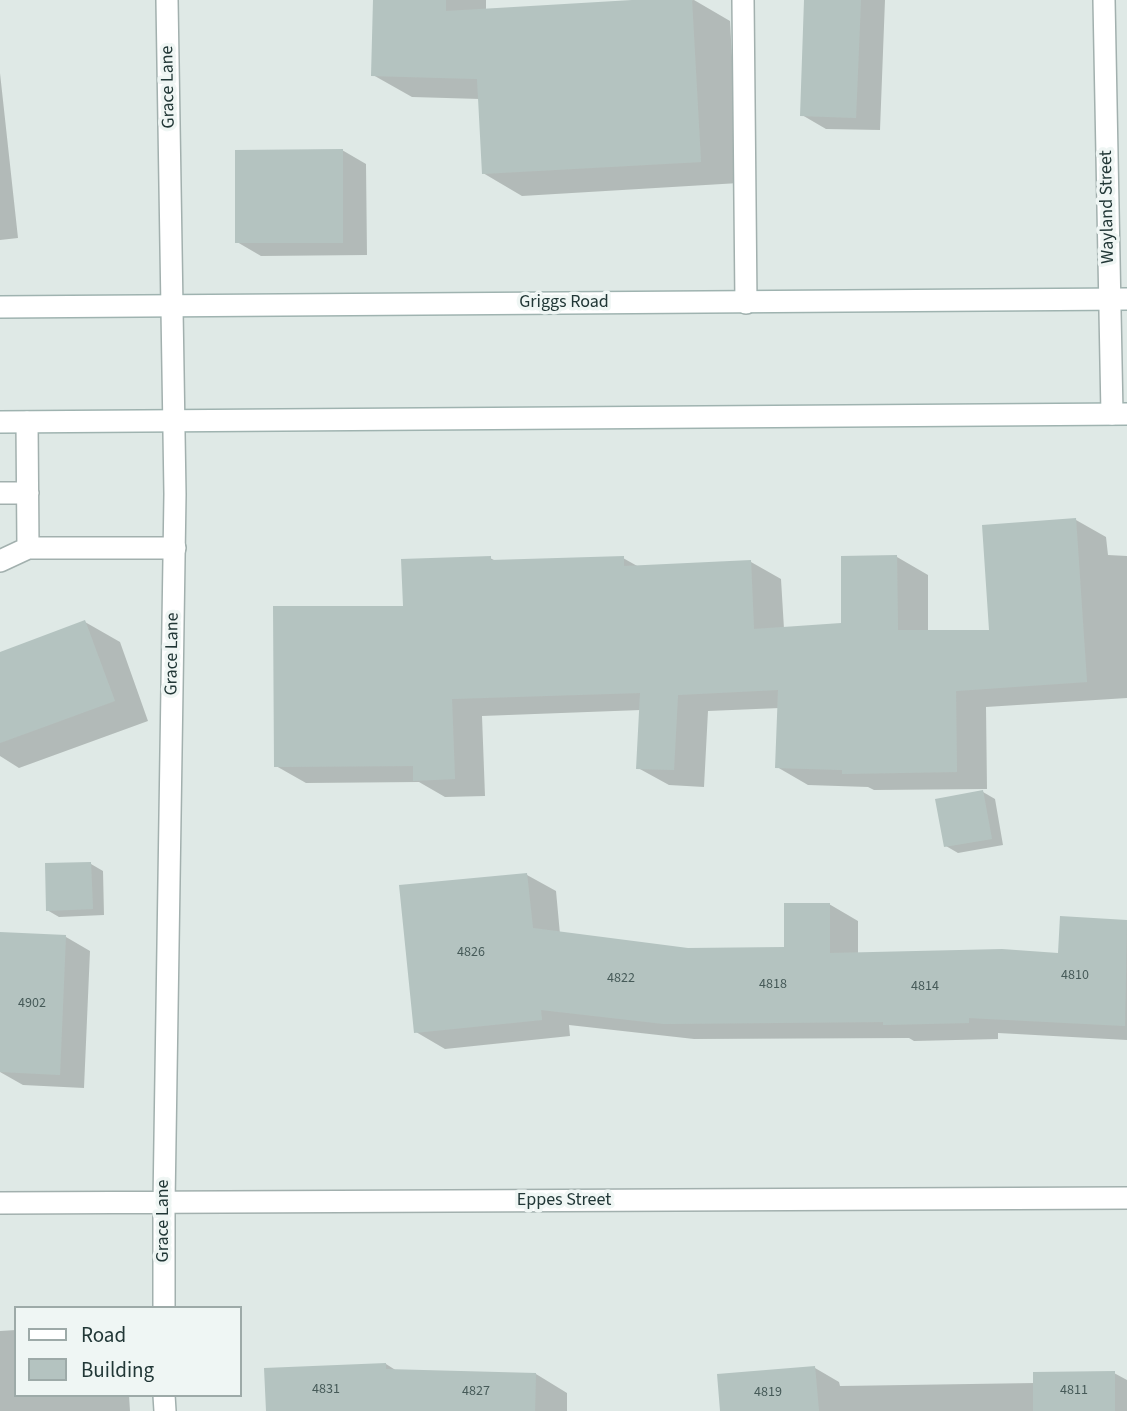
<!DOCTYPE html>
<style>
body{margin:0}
#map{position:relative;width:1127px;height:1411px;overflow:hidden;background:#dfe9e6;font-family:"Source Sans 3",sans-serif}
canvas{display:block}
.legend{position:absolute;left:14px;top:1306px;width:228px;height:91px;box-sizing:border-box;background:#eff6f4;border:2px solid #9daaa8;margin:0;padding:9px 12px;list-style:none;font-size:21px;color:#213736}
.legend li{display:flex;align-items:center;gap:14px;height:35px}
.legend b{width:35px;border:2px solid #9daaa8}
</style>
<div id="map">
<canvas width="1127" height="1411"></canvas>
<ul class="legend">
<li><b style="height:9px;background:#fff"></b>Road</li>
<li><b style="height:19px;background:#b4c3c0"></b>Building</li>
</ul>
</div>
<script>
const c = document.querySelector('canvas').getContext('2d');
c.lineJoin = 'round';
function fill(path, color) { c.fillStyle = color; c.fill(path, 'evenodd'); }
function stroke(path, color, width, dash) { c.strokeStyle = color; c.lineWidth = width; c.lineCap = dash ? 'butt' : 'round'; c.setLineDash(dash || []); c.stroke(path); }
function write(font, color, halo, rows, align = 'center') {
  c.font = font + ' "Source Sans 3",sans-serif'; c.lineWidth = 7; c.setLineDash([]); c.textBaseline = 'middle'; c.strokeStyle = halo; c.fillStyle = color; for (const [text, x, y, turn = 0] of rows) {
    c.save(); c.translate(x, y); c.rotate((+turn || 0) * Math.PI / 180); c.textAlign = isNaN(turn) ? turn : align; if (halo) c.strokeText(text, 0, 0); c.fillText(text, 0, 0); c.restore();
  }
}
fill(new Path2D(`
 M 375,0 L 486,0 L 486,11 L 694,0 L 730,21 L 739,183 L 522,196 L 483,173 L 480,99 L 412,97 L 373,75 Z
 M 806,0 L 885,0 L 880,130 L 826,129 L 802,115 Z
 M 0,73 L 18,238 L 0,240 Z
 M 342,150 L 366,164 L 367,255 L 261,256 L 237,242 Z
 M 1076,520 L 1106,537 L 1108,555 L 1127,556 L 1127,698 L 986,707 L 987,789 L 874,790 L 868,787 L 808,785 L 777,767 L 780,708 L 708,711 L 704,787 L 669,785 L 638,768 L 641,710 L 482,716 L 485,796 L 445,797 L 419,782 L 306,783 L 276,766 L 404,607 L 490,558 L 496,561 L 623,558 L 639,567 L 751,562 L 781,579 L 784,629 L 843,624 L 842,558 L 897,557 L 928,575 L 928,632 L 991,632 Z
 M 85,622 L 120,642 L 148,721 L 19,768 L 0,756 L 0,653 Z
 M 983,792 L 995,799 L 1003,845 L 958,853 L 946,846 Z
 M 91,864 L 103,871 L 104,915 L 59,917 L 47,910 Z
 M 527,875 L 556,891 L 560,934 L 688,949 L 786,949 L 829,904 L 858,921 L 858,954 L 1060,955 L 1062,918 L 1127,921 L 1127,1040 L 998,1033 L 998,1039 L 914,1041 L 909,1038 L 694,1039 L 569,1025 L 570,1036 L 445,1049 L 416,1032 Z
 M 0,934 L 66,937 L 90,951 L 84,1088 L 23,1085 L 0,1072 Z
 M 16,1330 L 16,1395 L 129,1395 L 130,1411 L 0,1411 L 0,1331 Z
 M 386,1364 L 397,1371 L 536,1374 L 567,1393 L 567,1411 L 268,1411 Z
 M 815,1368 L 839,1382 L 840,1386 L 1035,1383 L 1114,1373 L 1127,1380 L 1127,1411 L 721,1411 Z`), '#0003');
fill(new Path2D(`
 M 373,0 L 446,0 L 446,11 L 632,0 L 692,0 L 701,162 L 482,174 L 477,79 L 371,76 Z
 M 804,0 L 861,0 L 856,118 L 800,116 Z
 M 343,149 L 343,243 L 235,243 L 235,150 Z
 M 1076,518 L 1087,682 L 956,691 L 957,772 L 842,774 L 842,770 L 775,768 L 778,690 L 678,695 L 674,770 L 636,769 L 640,693 L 452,699 L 455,779 L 413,781 L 413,766 L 274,767 L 273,606 L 403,606 L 401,559 L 491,556 L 491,560 L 624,556 L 624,566 L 751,560 L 754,629 L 841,623 L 841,556 L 897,555 L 898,630 L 989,630 L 982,525 Z
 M 85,620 L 115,701 L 0,743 L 0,652 Z
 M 983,790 L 992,839 L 944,847 L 935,799 Z
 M 91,862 L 93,909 L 46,911 L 45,863 Z
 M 527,873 L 533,928 L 688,948 L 784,947 L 784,903 L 830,903 L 830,953 L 1002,949 L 1058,953 L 1060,916 L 1127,920 L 1125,1026 L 969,1018 L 969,1023 L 883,1025 L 883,1022 L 664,1024 L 541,1010 L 542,1020 L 414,1033 L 399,885 Z
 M 0,932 L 66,935 L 60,1075 L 0,1072 Z
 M 386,1363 L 386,1369 L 536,1373 L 535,1411 L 266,1411 L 264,1368 Z
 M 815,1366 L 819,1411 L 720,1411 L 717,1374 Z
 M 1115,1371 L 1115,1411 L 1033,1411 L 1033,1372 Z`), '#b4c3c0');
const service = new Path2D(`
 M 743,0 L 746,303
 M 27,422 L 28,548
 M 0,493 L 28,493
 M 0,561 L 28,548 L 175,548`);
const minor = new Path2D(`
 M 1104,0 L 1112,414
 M 0,1203 L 1127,1198
 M 164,1308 L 164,1203 L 175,494 L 167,0
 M 164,1395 L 165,1411`);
const secondary = new Path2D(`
 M 0,307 L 1127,299
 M 0,422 L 1127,414`);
stroke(service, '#a2b0ae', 24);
stroke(minor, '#a2b0ae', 24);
stroke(secondary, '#9fb3b0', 24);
stroke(service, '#fff', 21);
stroke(minor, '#fff', 21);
stroke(secondary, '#fff', 21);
write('14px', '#465a58', null, [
 ["4826",471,953],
 ["4810",1075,976],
 ["4822",621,979],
 ["4818",773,985],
 ["4814",925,987],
 ["4902",32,1004],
 ["4831",326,1390],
 ["4811",1074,1391],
 ["4827",476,1392],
 ["4819",768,1393]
]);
write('18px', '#213736', '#eff6f4', [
 ["Grace Lane",169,87,-91],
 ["Wayland Street",1108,207,-91],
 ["Griggs Road",564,303],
 ["Grace Lane",173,654,-89],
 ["Eppes Street",564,1201],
 ["Grace Lane",164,1221,-90]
]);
</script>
